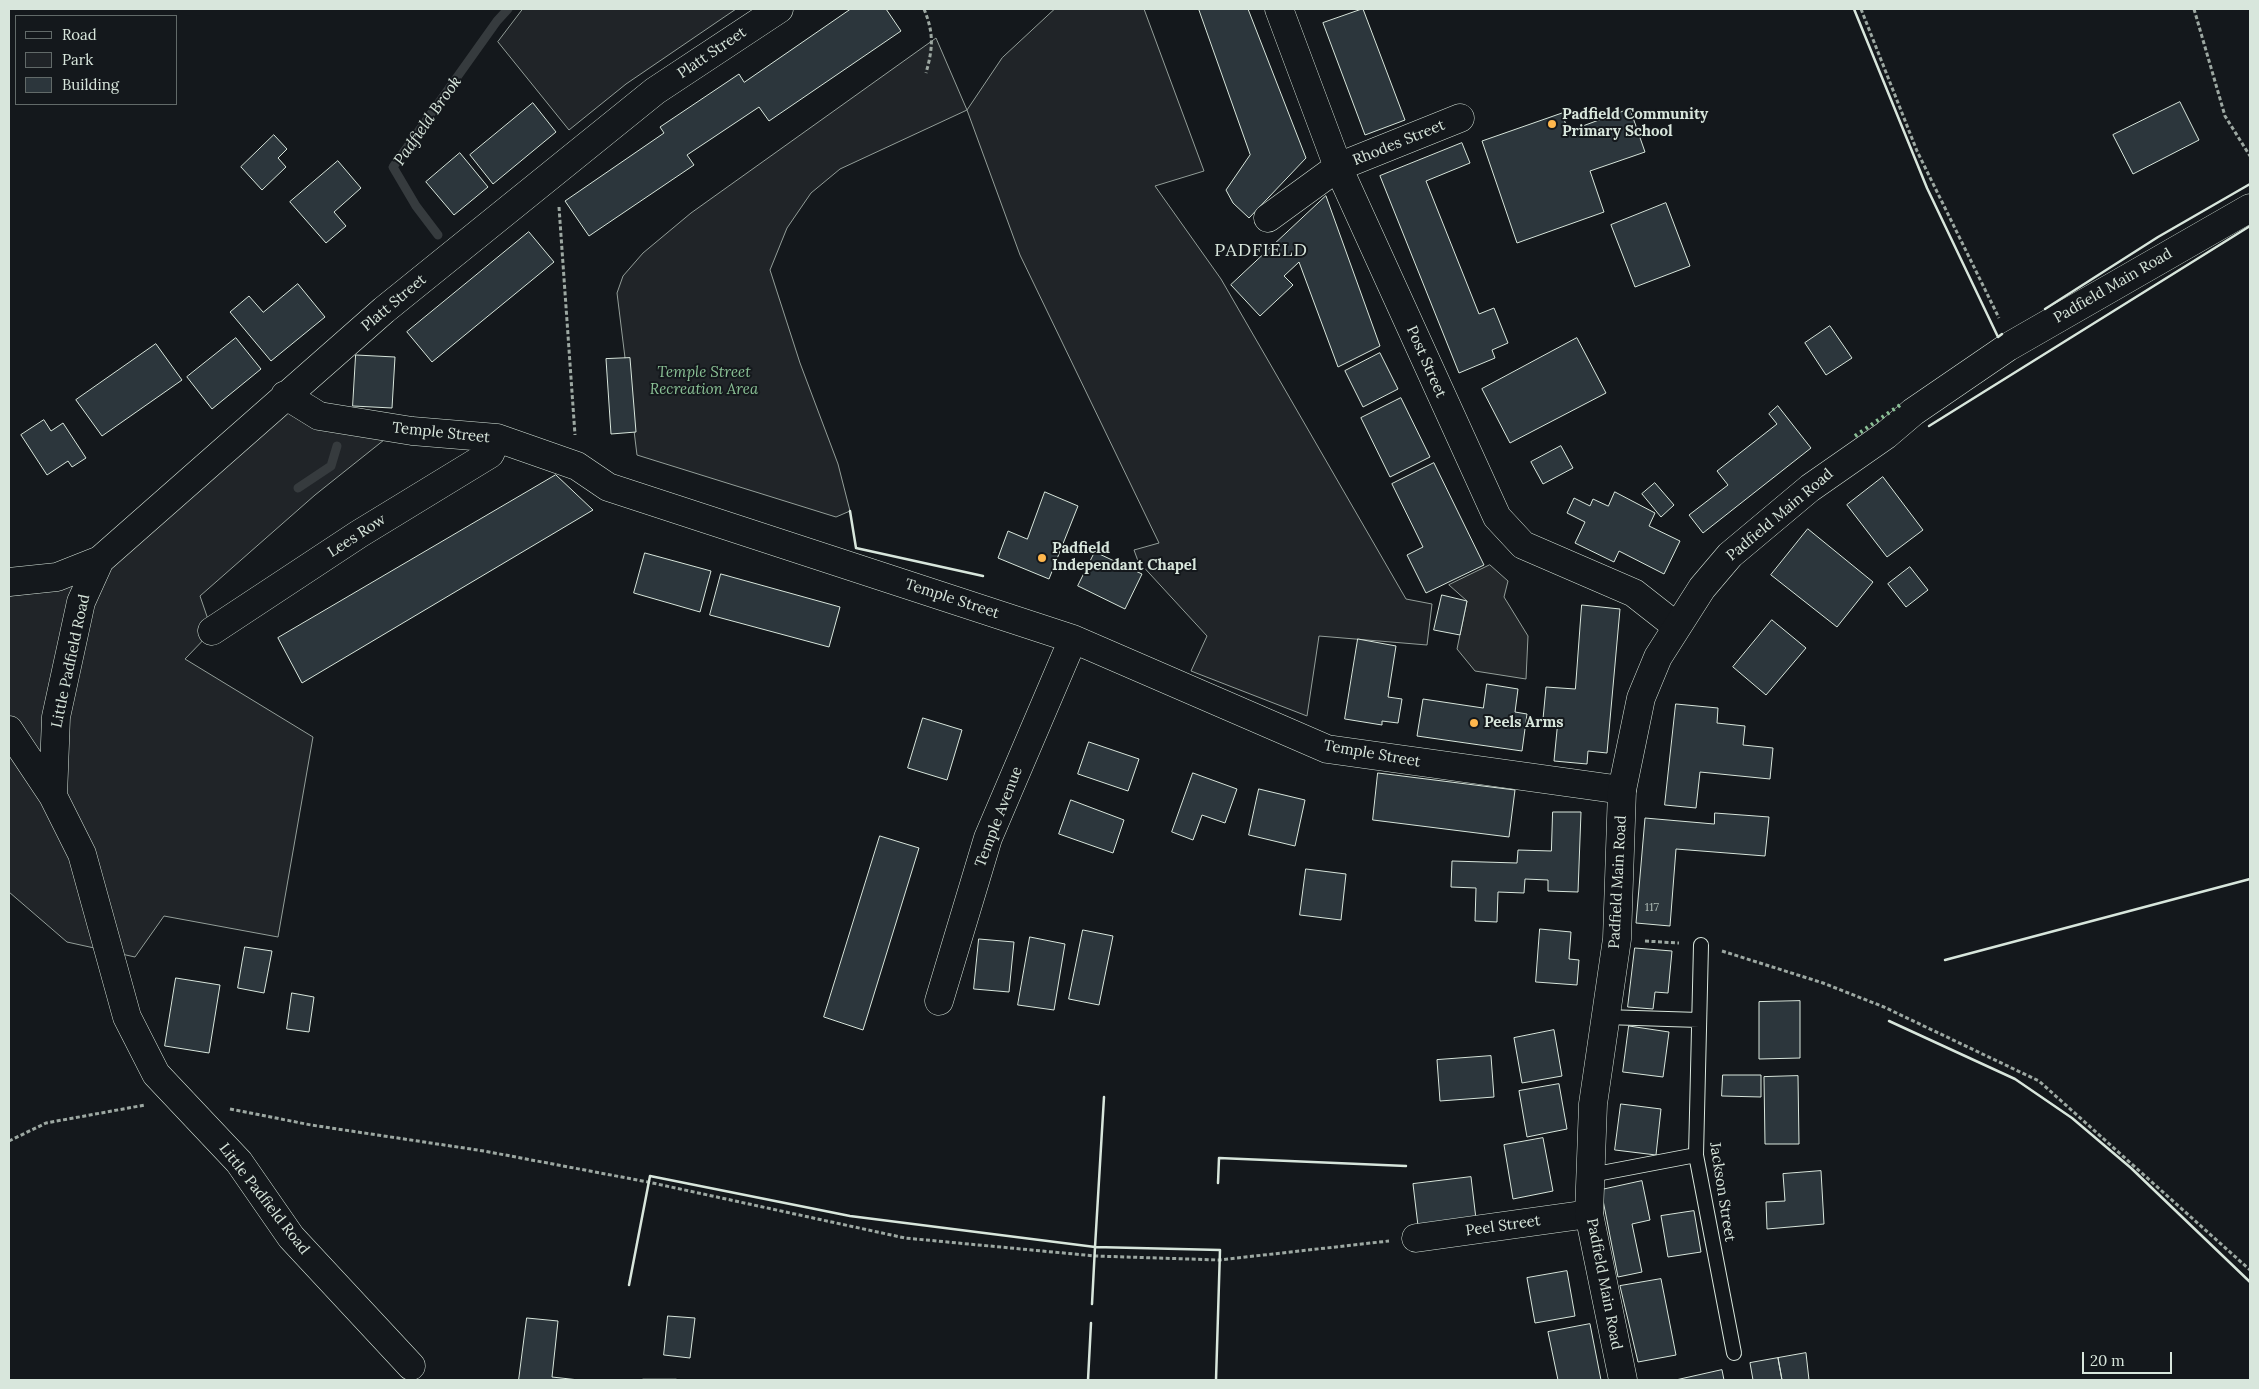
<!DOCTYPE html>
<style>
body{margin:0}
#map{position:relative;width:2259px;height:1389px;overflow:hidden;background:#14181c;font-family:Lora,serif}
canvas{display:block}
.frame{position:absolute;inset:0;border:10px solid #d8e6dc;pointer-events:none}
.legend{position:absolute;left:15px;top:15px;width:162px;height:90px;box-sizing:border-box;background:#14181c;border:1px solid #626a69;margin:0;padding:6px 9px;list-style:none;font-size:15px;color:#d8e6dc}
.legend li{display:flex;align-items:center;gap:10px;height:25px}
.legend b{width:25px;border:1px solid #626a69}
.scale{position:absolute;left:2082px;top:1352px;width:90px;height:22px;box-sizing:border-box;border:2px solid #d8e6dc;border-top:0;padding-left:6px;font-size:15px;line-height:18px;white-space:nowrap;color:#d8e6dc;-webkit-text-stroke:4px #14181c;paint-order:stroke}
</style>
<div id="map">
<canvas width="2259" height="1389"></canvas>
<div class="frame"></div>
<ul class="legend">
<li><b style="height:6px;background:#14181c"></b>Road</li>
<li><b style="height:14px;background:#202428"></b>Park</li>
<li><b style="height:14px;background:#2c363c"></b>Building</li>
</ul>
<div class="scale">20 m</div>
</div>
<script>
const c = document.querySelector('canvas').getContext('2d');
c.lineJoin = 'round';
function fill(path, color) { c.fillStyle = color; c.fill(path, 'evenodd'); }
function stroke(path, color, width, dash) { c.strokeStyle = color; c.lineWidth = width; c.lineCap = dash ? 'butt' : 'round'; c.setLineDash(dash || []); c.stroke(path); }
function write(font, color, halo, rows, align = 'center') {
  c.font = font + ' Lora,serif'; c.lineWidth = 4; c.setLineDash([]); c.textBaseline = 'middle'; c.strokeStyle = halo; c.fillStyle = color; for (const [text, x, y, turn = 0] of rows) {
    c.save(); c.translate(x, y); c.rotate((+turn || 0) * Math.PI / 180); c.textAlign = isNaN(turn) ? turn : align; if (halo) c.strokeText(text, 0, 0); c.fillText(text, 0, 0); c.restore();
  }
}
const green = new Path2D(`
 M 523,9 L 736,9 L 626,84 L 569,130 L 498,42 Z
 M 1055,9 L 1144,9 L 1204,171 L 1155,186 L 1221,279 L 1406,599 L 1432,604 L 1427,645 L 1319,636 L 1307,716 L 1191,671 L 1207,636 L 1138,561 L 1134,550 L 1159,543 L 1020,255 L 967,110 L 840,169 L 811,193 L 787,228 L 770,270 L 800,363 L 838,464 L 850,511 L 836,517 L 637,455 L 617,293 L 623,276 L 643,253 L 691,213 L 936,38 L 967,110 L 1002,58 Z
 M 285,407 L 394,432 L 315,495 L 200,596 L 212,631 L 185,659 L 313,737 L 278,937 L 164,916 L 135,957 L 67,942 L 9,892 L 9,596 L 60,590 Z`);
fill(green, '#202428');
stroke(green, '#939e99', 1);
const parking = new Path2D(`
 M 1490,565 L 1508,581 L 1504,597 L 1528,636 L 1526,679 L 1475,671 L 1457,649 L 1467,601 L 1449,585 Z`);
fill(parking, '#24282b');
stroke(parking, '#939e99', 1);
stroke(new Path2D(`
 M 438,235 L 416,206 L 393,167 L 497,21 L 508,9
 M 298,488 L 331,466 L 337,446`), '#363b3e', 9);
const building = new Path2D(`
 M 851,9 L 886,9 L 901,31 L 769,121 L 759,107 L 687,155 L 694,165 L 589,236 L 565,201 L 664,133 L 660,127 L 739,74 L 744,82 Z
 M 1199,9 L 1248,9 L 1306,158 L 1249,218 L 1233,203 L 1226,190 L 1250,155 Z
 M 1363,9 L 1405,120 L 1365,135 L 1323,23 Z
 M 2180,102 L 2199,140 L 2133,174 L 2113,135 Z
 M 533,103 L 556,132 L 493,184 L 470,155 Z
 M 1630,109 L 1645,152 L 1590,171 L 1604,212 L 1517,243 L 1482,141 L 1562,113 L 1568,131 Z
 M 274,135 L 287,149 L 278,158 L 286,167 L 262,190 L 241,167 Z
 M 1462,143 L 1470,163 L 1426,181 L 1479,314 L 1494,308 L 1508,343 L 1492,350 L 1495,358 L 1459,373 L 1380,176 Z
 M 460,153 L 488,187 L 454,215 L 426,182 Z
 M 338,161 L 361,188 L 334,212 L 346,226 L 326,243 L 290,202 Z
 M 1326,196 L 1380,346 L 1338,367 L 1299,262 L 1284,276 L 1293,285 L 1260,316 L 1231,285 Z
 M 1666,203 L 1690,266 L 1635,287 L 1611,225 Z
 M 529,232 L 554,262 L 432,362 L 407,332 Z
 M 298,284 L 325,317 L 271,361 L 230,312 L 249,296 L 263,312 Z
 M 1830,326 L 1852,358 L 1826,375 L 1805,343 Z
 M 236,338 L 261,369 L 212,409 L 187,377 Z
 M 1577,338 L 1606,393 L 1510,443 L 1482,389 Z
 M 156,344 L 182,380 L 102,436 L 76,400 Z
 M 1380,353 L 1398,389 L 1363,407 L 1345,371 Z
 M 356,355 L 395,357 L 392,408 L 353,406 Z
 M 630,358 L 636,432 L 611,434 L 606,359 Z
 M 1401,398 L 1430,457 L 1390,477 L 1361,418 Z
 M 1778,406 L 1811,448 L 1703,533 L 1689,515 L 1728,485 L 1717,471 L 1777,424 L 1769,414 Z
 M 44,420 L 51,431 L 63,423 L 86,458 L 72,467 L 68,461 L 47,475 L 21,435 Z
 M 1561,446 L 1573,468 L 1543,484 L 1531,462 Z
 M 1434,463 L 1484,565 L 1426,593 L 1407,555 L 1423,547 L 1392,484 Z
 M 556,475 L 593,510 L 302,683 L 278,638 Z
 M 1883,477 L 1923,530 L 1887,557 L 1847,505 Z
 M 1655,483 L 1674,505 L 1661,517 L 1642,494 Z
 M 1045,492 L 1078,506 L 1049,579 L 998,558 L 1008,531 L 1027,539 Z
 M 1615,492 L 1655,513 L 1649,526 L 1680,541 L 1664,574 L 1619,551 L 1614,562 L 1575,543 L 1585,522 L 1567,513 L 1574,498 L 1590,506 L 1593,499 L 1608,506 Z
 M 1808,529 L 1873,582 L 1837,627 L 1771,575 Z
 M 1095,552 L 1142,574 L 1125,609 L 1078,586 Z
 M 645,553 L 711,571 L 700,612 L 634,593 Z
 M 1910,567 L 1928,590 L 1906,607 L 1888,584 Z
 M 721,574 L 840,607 L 829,647 L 710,615 Z
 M 1442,595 L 1467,601 L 1460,635 L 1434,630 Z
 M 1582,605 L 1620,609 L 1607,753 L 1588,751 L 1587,764 L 1554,761 L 1558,720 L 1543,719 L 1546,687 L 1575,689 Z
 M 1772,620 L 1806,648 L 1766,695 L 1733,667 Z
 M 1358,639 L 1396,646 L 1388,697 L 1402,699 L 1398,723 L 1382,721 L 1382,725 L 1345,719 Z
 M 1487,684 L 1518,689 L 1515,712 L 1527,714 L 1522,751 L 1417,736 L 1423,699 L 1483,708 Z
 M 1676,704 L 1718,708 L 1717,723 L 1745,726 L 1743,745 L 1773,748 L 1770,779 L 1700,772 L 1696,808 L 1665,805 Z
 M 923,718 L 962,730 L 947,780 L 908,768 Z
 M 1089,742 L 1139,759 L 1128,791 L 1078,774 Z
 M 1193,773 L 1237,789 L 1225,823 L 1202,815 L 1193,840 L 1172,832 Z
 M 1378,773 L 1515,790 L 1509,837 L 1373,820 Z
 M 1259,789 L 1305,800 L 1295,846 L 1249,835 Z
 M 1071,800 L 1124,820 L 1113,853 L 1059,834 Z
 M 1553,812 L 1581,812 L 1578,892 L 1548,891 L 1548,880 L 1525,879 L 1524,893 L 1498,892 L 1497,922 L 1475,921 L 1476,888 L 1451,887 L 1452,861 L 1517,863 L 1518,850 L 1551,851 Z
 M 1715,813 L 1769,817 L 1765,856 L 1676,849 L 1670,926 L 1636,923 L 1645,818 L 1714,824 Z
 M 880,836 L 919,848 L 863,1030 L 824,1017 Z
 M 1306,869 L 1346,874 L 1341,920 L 1300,915 Z
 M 1540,929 L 1571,932 L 1569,959 L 1579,960 L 1577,985 L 1536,982 Z
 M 1083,930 L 1113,936 L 1099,1005 L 1069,999 Z
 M 1030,937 L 1065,944 L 1054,1010 L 1018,1005 Z
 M 979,939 L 1014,942 L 1009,992 L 974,989 Z
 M 245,947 L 272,951 L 264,993 L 238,988 Z
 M 1635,948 L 1672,951 L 1668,993 L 1655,992 L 1653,1009 L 1628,1007 Z
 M 176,978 L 220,985 L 209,1053 L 165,1046 Z
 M 292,993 L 314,997 L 309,1032 L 287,1029 Z
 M 1800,1001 L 1800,1058 L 1759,1059 L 1759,1002 Z
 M 1629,1026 L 1669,1032 L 1663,1077 L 1623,1072 Z
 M 1554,1030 L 1562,1076 L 1522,1083 L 1514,1038 Z
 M 1491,1056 L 1494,1097 L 1440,1101 L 1437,1060 Z
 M 1723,1075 L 1761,1075 L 1761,1097 L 1722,1096 Z
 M 1798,1076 L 1799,1144 L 1765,1144 L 1764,1077 Z
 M 1559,1084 L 1567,1129 L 1527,1137 L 1519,1091 Z
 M 1621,1104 L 1661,1109 L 1656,1155 L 1615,1150 Z
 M 1543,1138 L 1553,1191 L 1513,1199 L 1504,1145 Z
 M 1821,1171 L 1824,1224 L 1767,1229 L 1766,1202 L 1785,1201 L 1783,1174 Z
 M 1471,1177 L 1476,1219 L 1418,1226 L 1413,1184 Z
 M 1642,1181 L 1650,1220 L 1632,1224 L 1642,1272 L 1618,1277 L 1601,1190 Z
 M 1694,1211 L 1701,1252 L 1668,1257 L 1661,1216 Z
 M 1567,1271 L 1575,1316 L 1535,1323 L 1527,1278 Z
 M 1661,1279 L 1676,1355 L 1638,1362 L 1620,1286 Z
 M 668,1316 L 695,1318 L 690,1358 L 664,1355 Z
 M 527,1318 L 558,1321 L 552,1377 L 579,1380 L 519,1380 Z
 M 1590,1324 L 1601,1380 L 1558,1380 L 1548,1332 Z
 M 1806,1353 L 1809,1380 L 1782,1380 L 1778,1358 Z
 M 1778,1358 L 1782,1380 L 1753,1380 L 1750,1363 Z
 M 1722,1370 L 1724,1380 L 1676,1380 Z`);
fill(building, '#2c363c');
stroke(building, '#d8e6dc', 1);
const lane = new Path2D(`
 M 1701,945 L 1696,1155 L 1734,1353
 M 1605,1017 L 1699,1020
 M 1591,1175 L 1696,1155`);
const street = new Path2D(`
 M 1279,9 L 1338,167 L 1497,517 L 1523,545 L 1634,593 L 1676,626
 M 1268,218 L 1338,167 L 1460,118
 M 285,395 L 319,416 L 412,431 L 497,438 L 577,466 L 608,487 L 1073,639 L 1327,749 L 1622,790
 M 9,582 L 57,577 L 100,560 L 384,310 L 655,91 L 779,9
 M 212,631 L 359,534 L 490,454 L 497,438
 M 9,730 L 53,796 L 82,854 L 127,1017 L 156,1074 L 239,1162 L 291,1237 L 411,1366
 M 53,796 L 56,717 L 81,602 L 100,560
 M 939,1001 L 988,838 L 1073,639
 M 1416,1238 L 1589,1214`);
const secondary = new Path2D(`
 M 1623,1380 L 1589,1214 L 1593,1104 L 1617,939 L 1622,790 L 1641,698 L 1658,657 L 1702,588 L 1730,555 L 1810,488 L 1886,435 L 1913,412 L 2008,347 L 2250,208`);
stroke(lane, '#d8e6dc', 16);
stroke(street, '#d8e6dc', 29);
stroke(secondary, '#d8e6dc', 29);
stroke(new Path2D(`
 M 924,9 C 934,33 933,48 926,73
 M 1861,9 L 1917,151 L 1999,318
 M 2194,9 L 2225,116 L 2250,156
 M 559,207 L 575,435
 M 1645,941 L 1679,943
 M 1722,951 L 1823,983 L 1884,1007 L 2039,1081 L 2250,1270
 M 230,1109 L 311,1125 L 484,1151 L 648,1182 L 905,1238 L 1095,1256 L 1219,1260 L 1389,1241
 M 9,1141 L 46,1123 L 145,1105`), '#9da8a2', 3, [4, 2.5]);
stroke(lane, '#14181c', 14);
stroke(street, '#14181c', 28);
stroke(secondary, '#14181c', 28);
stroke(new Path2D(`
 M 1855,436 L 1903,403`), '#8ac095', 4, [2.5, 4]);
stroke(new Path2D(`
 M 1854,9 L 1927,188 L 1998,337 L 2002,334
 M 2045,309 L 2158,237 L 2250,184
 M 1929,426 L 2250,226
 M 850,511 L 856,548 L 983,576
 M 1945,960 L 2250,879
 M 1889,1021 L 2015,1079 L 2072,1118 L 2131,1168 L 2250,1282
 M 1218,1183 L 1219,1158 L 1406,1166
 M 629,1285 L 650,1176 L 850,1216 L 1095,1247 L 1104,1097
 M 1092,1304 L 1095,1247 L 1220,1250 L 1216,1380
 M 643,1380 L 676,1380
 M 1088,1380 L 1091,1323`), '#d8e6dc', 2.5);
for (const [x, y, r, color] of [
 [1552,124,5,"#ffb74d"],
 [1042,558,5,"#ffb74d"],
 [1474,723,5,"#ffb74d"]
]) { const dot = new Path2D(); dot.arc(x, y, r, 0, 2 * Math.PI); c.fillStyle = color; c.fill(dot); stroke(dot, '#14181c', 2); }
write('12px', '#adbab4', null, [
 ["117",1652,908]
]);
write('15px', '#d8e6dc', '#14181c', [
 ["Platt Street",712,53,-34],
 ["Rhodes Street",1399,143,-22],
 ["Padfield Main Road",2113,286,-30],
 ["Platt Street",394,303,-40],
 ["Post Street",1426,362,66],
 ["Temple Street",441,433,6],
 ["Padfield Main Road",1780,515,-40],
 ["Lees Row",357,536,-33],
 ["Temple Street",952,599,18],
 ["Little Padfield Road",71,661,-78],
 ["Temple Street",1372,754,10],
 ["Temple Avenue",999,817,-69],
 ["Padfield Main Road",1618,882,-87],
 ["Jackson Street",1722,1192,81],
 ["Little Padfield Road",264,1199,52],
 ["Peel Street",1503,1226,-8],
 ["Padfield Main Road",1604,1284,79]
]);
write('bold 15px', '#d8e6dc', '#14181c', [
 ["Padfield Community",1562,115],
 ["Primary School",1562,132],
 ["Padfield",1052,549],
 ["Independant Chapel",1052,566],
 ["Peels Arms",1484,723]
], 'left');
write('italic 15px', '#8ac095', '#14181c', [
 ["Temple Street",704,373],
 ["Recreation Area",704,390]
]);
write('italic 16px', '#d8e6dc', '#14181c', [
 ["Padfield Brook",428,121,-55]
]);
c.letterSpacing = '1px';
write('18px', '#d8e6dc', '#14181c', [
 ["PADFIELD",1261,251]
]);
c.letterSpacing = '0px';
</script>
